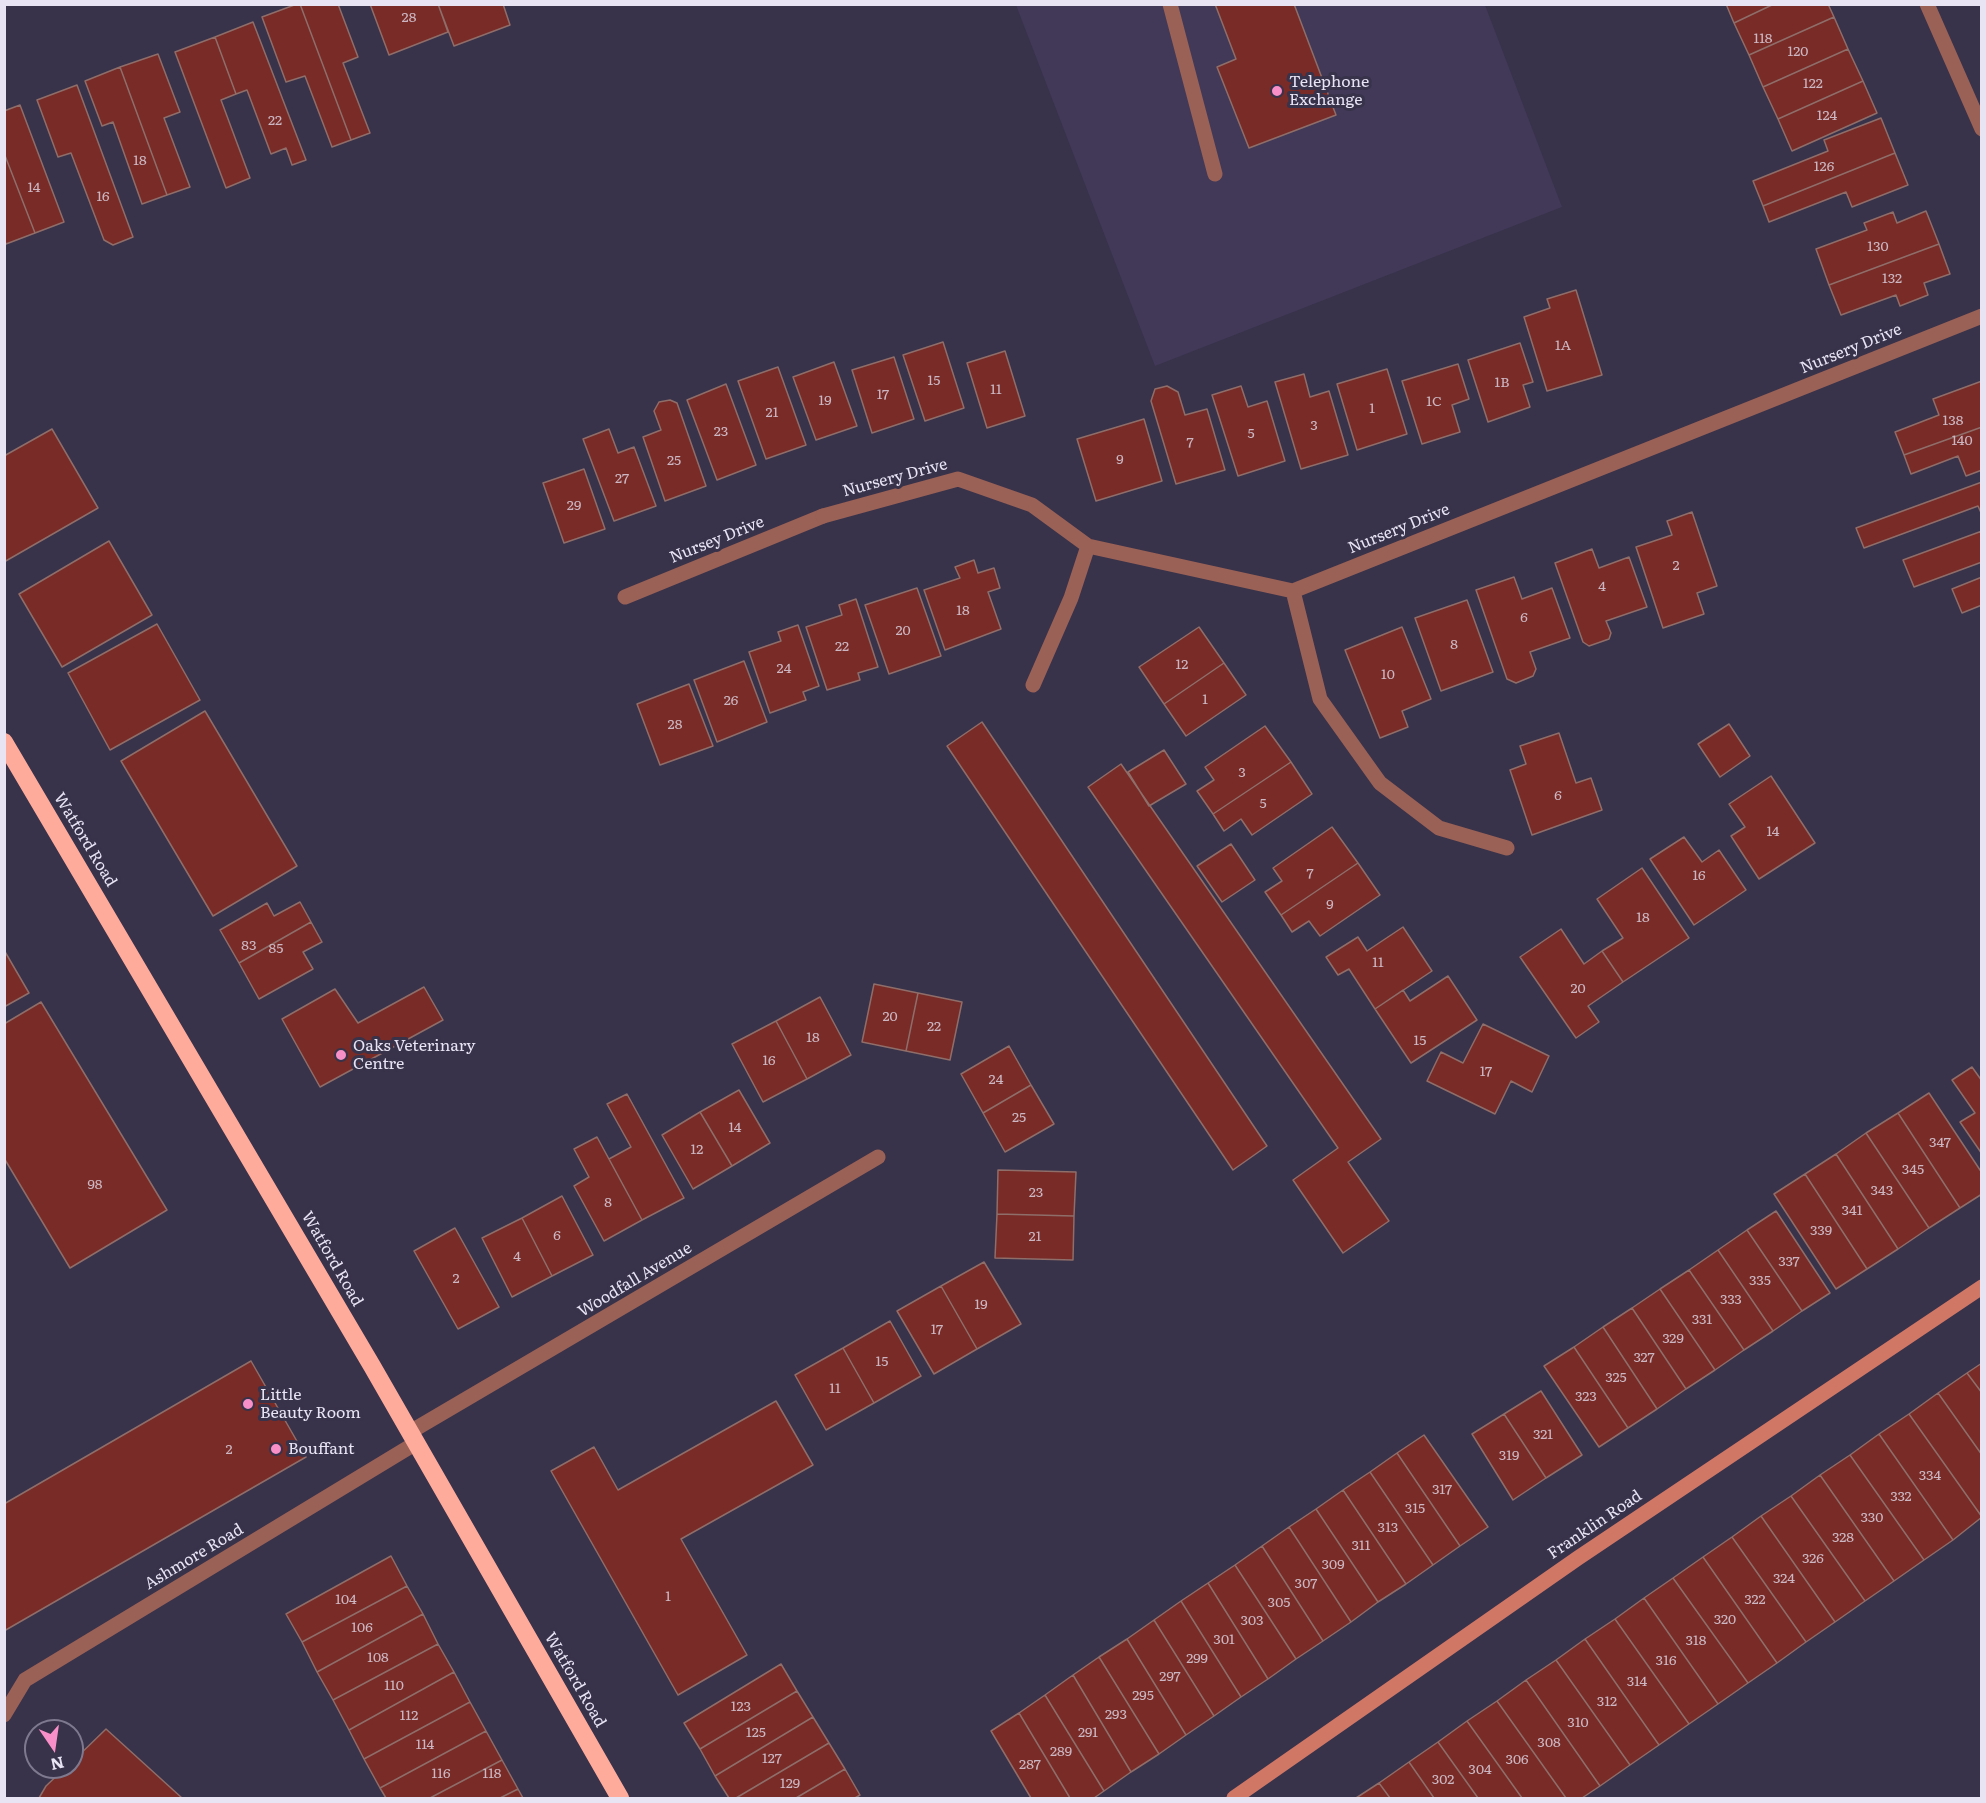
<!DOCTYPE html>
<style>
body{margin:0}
#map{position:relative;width:1986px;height:1803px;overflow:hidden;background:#38324a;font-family:Literata,serif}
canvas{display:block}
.frame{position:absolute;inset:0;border:6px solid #e8e4f4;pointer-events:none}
.north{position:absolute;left:24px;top:1719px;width:60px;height:60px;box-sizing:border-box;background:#38324a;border:2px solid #7e798e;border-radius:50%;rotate:167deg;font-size:16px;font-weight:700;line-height:24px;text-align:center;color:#e8e4f4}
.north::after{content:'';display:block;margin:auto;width:21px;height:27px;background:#f98fc8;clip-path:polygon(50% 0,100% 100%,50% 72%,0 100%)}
</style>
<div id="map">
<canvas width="1986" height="1803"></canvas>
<div class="frame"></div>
<div class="north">N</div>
</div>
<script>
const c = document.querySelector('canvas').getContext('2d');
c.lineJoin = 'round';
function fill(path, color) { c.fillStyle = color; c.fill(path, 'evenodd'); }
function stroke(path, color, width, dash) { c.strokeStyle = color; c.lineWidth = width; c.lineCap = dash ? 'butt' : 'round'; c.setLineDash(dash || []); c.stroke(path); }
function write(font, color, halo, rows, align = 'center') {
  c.font = font + ' Literata,serif'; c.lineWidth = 6; c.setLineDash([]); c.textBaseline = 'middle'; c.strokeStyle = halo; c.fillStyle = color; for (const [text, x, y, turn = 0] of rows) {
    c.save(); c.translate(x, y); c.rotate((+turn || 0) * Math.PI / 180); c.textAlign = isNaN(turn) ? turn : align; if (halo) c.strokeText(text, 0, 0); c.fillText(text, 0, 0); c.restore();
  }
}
fill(new Path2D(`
 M 1016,5 L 1485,5 L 1562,207 L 1155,366 Z`), '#413957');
const building = new Path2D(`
 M 297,4 L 300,4 L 351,140 L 332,147 L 305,76 L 286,82 L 262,17 Z
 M 300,4 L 338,4 L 358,57 L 343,63 L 370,133 L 351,140 Z
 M 370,4 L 438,4 L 448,32 L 389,55 Z
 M 438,4 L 503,4 L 510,25 L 454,46 Z
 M 1215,4 L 1294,4 L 1336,115 L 1249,148 L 1217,67 L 1236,59 Z
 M 1726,4 L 1774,4 L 1734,23 Z
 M 1774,4 L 1828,4 L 1834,17 L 1749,55 L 1734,23 Z
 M 1834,17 L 1848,49 L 1763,87 L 1749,55 Z
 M 253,22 L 306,160 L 292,165 L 286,148 L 271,154 L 247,90 L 236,94 L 215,37 Z
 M 215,37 L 236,94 L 221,100 L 250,178 L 226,188 L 175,52 Z
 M 1848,49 L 1863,81 L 1778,119 L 1763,87 Z
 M 158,54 L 180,112 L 164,118 L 190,187 L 167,195 L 120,67 Z
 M 120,67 L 167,195 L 142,204 L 113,122 L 102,126 L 85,81 Z
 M 1863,81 L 1877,113 L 1792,151 L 1778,119 Z
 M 77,85 L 133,237 L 113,245 L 104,240 L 71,153 L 58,157 L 37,100 Z
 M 20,105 L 64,222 L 35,233 L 4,153 L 4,111 Z
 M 1881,118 L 1895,153 L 1763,206 L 1753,181 L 1828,151 L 1824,140 Z
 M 4,153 L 35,233 L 6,244 L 4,239 Z
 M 1895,153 L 1908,185 L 1852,207 L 1846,192 L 1769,222 L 1763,206 Z
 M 1926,211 L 1939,244 L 1829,285 L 1816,249 L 1867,230 L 1864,223 L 1893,212 L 1897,223 Z
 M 1939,244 L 1950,274 L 1924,283 L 1928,295 L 1900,306 L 1896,295 L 1841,315 L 1829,285 Z
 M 1576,290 L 1602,375 L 1547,391 L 1524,317 L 1550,308 L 1547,299 Z
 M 943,342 L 964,408 L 925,421 L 903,355 Z
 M 1520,343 L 1533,382 L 1523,385 L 1530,407 L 1488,422 L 1468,360 Z
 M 1005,351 L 1025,416 L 987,428 L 967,363 Z
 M 894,357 L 914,419 L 872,433 L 852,370 Z
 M 834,362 L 857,426 L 816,440 L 793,377 Z
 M 1458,364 L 1469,399 L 1452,405 L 1460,432 L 1422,444 L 1402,381 Z
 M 778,367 L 806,445 L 766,459 L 738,381 Z
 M 1387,369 L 1407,434 L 1357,450 L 1337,384 Z
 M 1304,374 L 1310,397 L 1329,391 L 1348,455 L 1301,469 L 1275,382 Z
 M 1982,381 L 1982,427 L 1904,455 L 1895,432 L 1939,415 L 1933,399 Z
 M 726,384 L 756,465 L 717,480 L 687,400 Z
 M 1167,386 L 1178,392 L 1185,415 L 1207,409 L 1225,470 L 1176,484 L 1151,401 L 1155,389 Z
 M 1241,386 L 1248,407 L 1267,401 L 1285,461 L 1238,476 L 1212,395 Z
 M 670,400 L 677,403 L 706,486 L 665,501 L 643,437 L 661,430 L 654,411 L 659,402 Z
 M 1144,419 L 1162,481 L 1096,501 L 1077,439 Z
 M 1982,427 L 1982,470 L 1966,476 L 1958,456 L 1911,474 L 1904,455 Z
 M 52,429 L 98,508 L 4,562 L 4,456 Z
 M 609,429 L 618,453 L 634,447 L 656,506 L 614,521 L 583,439 Z
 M 584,469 L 605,529 L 564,543 L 543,483 Z
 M 1982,482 L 1982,515 L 1978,506 L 1864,548 L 1856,528 Z
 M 1692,512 L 1717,586 L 1697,593 L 1704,614 L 1663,628 L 1636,547 L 1672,535 L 1667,521 Z
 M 1982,531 L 1982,562 L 1914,587 L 1903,560 Z
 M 109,541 L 152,615 L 62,667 L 19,594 Z
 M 1592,549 L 1599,568 L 1629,557 L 1647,607 L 1606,621 L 1611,633 L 1609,639 L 1589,646 L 1583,642 L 1555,563 Z
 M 974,560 L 978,573 L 994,568 L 1000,588 L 988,592 L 1001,629 L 945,650 L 924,590 L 960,578 L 955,567 Z
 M 1514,577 L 1522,599 L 1552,588 L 1570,638 L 1530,652 L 1536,669 L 1533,676 L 1516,683 L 1507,679 L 1476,590 Z
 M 1982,577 L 1982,605 L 1962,613 L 1952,589 Z
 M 917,588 L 941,656 L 889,674 L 865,605 Z
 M 856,599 L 878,667 L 858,673 L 860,680 L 827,690 L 806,627 L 842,615 L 839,605 Z
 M 1467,600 L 1493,672 L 1441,691 L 1415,618 Z
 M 157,624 L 200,700 L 110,750 L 68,673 Z
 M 798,625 L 819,686 L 803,692 L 806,700 L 770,713 L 749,652 L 781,641 L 778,632 Z
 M 1199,627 L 1224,663 L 1164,704 L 1139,667 Z
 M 1402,627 L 1431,699 L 1402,711 L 1408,727 L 1380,738 L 1345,650 Z
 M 744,661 L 767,722 L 717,742 L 694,680 Z
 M 1224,663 L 1246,695 L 1186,736 L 1164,704 Z
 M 689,684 L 713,746 L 660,765 L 637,704 Z
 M 205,711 L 297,866 L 213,916 L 121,761 Z
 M 982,722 L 1267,1146 L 1233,1170 L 947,746 Z
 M 1729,724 L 1750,756 L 1720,777 L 1698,744 Z
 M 1265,726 L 1291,762 L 1213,814 L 1197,791 L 1214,780 L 1205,767 Z
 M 1559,733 L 1576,783 L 1591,778 L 1602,810 L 1532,835 L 1510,770 L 1526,764 L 1520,746 Z
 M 1164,750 L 1186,784 L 1149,806 L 1128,772 Z
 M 1291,762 L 1312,794 L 1252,835 L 1241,819 L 1224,831 L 1213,814 Z
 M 1121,764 L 1381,1139 L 1348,1162 L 1389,1221 L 1343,1253 L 1293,1180 L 1338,1148 L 1088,787 Z
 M 1771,776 L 1815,843 L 1759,879 L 1731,836 L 1745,827 L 1729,804 Z
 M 1332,827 L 1358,863 L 1281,915 L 1265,892 L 1282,881 L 1273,868 Z
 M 1684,837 L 1702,862 L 1719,850 L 1746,890 L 1694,925 L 1650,859 Z
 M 1231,844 L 1255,880 L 1222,902 L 1197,866 Z
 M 1358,863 L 1380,895 L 1320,936 L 1309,921 L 1292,932 L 1281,915 Z
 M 1642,868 L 1689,938 L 1623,982 L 1602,951 L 1623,938 L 1597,899 Z
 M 300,902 L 311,922 L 239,963 L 220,930 L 267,903 L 274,916 Z
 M 311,922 L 322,942 L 303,952 L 313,969 L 259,999 L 239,963 Z
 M 1403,927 L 1432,971 L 1375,1009 L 1349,969 L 1338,975 L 1326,957 L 1358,937 L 1367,951 Z
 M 1561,929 L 1584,964 L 1602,951 L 1623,982 L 1588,1006 L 1599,1022 L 1576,1038 L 1520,957 Z
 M 4,950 L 29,993 L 4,1007 Z
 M 1448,976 L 1477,1020 L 1411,1063 L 1375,1009 L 1403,990 L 1410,1001 Z
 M 874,984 L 918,993 L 906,1051 L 862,1042 Z
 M 424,987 L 443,1020 L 320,1087 L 282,1019 L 335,989 L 358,1023 Z
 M 918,993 L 962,1002 L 950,1060 L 906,1051 Z
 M 820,997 L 851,1055 L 807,1079 L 776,1021 Z
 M 41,1002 L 167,1210 L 70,1268 L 4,1158 L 4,1024 Z
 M 776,1021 L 807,1079 L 763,1102 L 732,1044 Z
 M 1483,1024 L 1549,1056 L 1532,1092 L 1511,1081 L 1495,1114 L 1427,1081 L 1441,1052 L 1463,1063 Z
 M 1009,1046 L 1031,1085 L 983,1113 L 961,1074 Z
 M 1972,1067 L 1982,1081 L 1982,1154 L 1960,1122 L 1975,1113 L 1952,1080 Z
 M 1031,1085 L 1054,1124 L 1005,1152 L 983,1113 Z
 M 739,1090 L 770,1143 L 732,1166 L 700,1112 Z
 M 1929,1093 L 1982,1173 L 1982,1194 L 1960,1208 L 1898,1113 Z
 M 627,1094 L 684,1198 L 642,1220 L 609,1159 L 631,1147 L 607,1104 Z
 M 700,1112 L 732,1166 L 693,1189 L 662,1135 Z
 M 1898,1113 L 1960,1208 L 1929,1228 L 1866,1133 Z
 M 1866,1133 L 1929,1228 L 1898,1249 L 1836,1154 Z
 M 597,1137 L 642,1220 L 604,1241 L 574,1186 L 589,1177 L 574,1149 Z
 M 1836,1154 L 1898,1249 L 1867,1269 L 1805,1174 Z
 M 998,1170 L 1076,1172 L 1074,1216 L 997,1214 Z
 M 1805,1174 L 1867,1269 L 1836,1289 L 1774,1194 Z
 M 562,1196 L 593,1255 L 552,1276 L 522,1218 Z
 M 1776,1211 L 1830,1293 L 1802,1311 L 1747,1230 Z
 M 997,1214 L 1074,1216 L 1073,1260 L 995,1258 Z
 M 522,1218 L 552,1276 L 512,1297 L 482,1238 Z
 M 455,1228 L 499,1307 L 458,1329 L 414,1251 Z
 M 1747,1230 L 1802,1311 L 1773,1331 L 1718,1250 Z
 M 1718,1250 L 1773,1331 L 1744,1350 L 1689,1270 Z
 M 984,1262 L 1021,1324 L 977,1349 L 941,1286 Z
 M 1689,1270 L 1744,1350 L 1715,1370 L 1660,1289 Z
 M 941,1286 L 977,1349 L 934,1374 L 897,1311 Z
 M 1660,1289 L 1715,1370 L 1686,1389 L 1632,1308 Z
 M 1632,1308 L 1686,1389 L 1657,1409 L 1603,1327 Z
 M 890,1321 L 921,1376 L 874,1403 L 843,1348 Z
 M 1603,1327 L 1657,1409 L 1628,1428 L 1574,1347 Z
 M 1574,1347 L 1628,1428 L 1599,1447 L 1544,1366 Z
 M 843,1348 L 874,1403 L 826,1430 L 795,1375 Z
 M 251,1361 L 306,1457 L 4,1631 L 4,1504 Z
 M 1982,1363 L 1982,1393 L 1967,1373 Z
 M 1967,1373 L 1982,1393 L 1982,1455 L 1938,1393 Z
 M 1541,1391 L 1582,1455 L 1546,1478 L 1504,1414 Z
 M 1938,1393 L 1982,1455 L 1982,1517 L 1909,1414 Z
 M 776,1401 L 813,1465 L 681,1539 L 747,1655 L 678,1695 L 551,1471 L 594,1447 L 618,1490 Z
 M 1504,1414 L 1546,1478 L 1513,1500 L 1472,1434 Z
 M 1909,1414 L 1982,1517 L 1953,1540 L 1879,1434 Z
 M 1879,1434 L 1953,1540 L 1924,1560 L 1850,1455 Z
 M 1424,1435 L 1488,1527 L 1460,1546 L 1397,1453 Z
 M 1397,1453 L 1460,1546 L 1433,1565 L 1370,1472 Z
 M 1850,1455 L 1924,1560 L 1894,1581 L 1820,1475 Z
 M 1370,1472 L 1433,1565 L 1406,1584 L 1343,1490 Z
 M 1820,1475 L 1894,1581 L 1865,1601 L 1791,1496 Z
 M 1343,1490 L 1406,1584 L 1378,1602 L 1316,1509 Z
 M 1791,1496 L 1865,1601 L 1835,1622 L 1761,1516 Z
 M 1316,1509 L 1378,1602 L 1351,1622 L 1289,1527 Z
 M 1761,1516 L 1835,1622 L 1806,1642 L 1732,1537 Z
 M 1289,1527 L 1351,1622 L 1323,1641 L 1262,1546 Z
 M 1732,1537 L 1806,1642 L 1777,1663 L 1703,1557 Z
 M 1262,1546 L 1323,1641 L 1296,1659 L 1235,1565 Z
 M 391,1556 L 407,1586 L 302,1642 L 286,1614 Z
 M 1703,1557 L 1777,1663 L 1748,1683 L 1673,1578 Z
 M 1235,1565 L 1296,1659 L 1268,1679 L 1208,1583 Z
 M 1673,1578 L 1748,1683 L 1718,1704 L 1644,1598 Z
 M 1208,1583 L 1268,1679 L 1241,1697 L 1181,1601 Z
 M 407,1586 L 423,1614 L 317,1672 L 302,1642 Z
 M 1644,1598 L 1718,1704 L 1689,1724 L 1615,1619 Z
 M 1181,1601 L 1241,1697 L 1214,1716 L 1154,1620 Z
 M 423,1614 L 438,1644 L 333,1700 L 317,1672 Z
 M 1615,1619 L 1689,1724 L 1659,1745 L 1585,1639 Z
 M 1154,1620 L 1214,1716 L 1186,1735 L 1127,1639 Z
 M 1127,1639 L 1186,1735 L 1159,1754 L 1099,1657 Z
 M 1585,1639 L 1659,1745 L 1630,1765 L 1556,1660 Z
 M 438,1644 L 454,1672 L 349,1730 L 333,1700 Z
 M 1099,1657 L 1159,1754 L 1131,1772 L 1073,1675 Z
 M 1556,1660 L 1630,1765 L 1600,1786 L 1526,1680 Z
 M 781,1664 L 797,1691 L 700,1749 L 684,1723 Z
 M 454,1672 L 470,1702 L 364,1759 L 349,1730 Z
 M 1073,1675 L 1131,1772 L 1104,1791 L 1045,1695 Z
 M 1526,1680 L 1600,1786 L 1582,1798 L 1566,1798 L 1497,1701 Z
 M 797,1691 L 813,1717 L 715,1776 L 700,1749 Z
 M 1045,1695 L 1104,1791 L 1094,1798 L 1070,1798 L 1019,1713 Z
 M 1497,1701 L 1566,1798 L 1522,1798 L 1467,1721 Z
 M 470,1702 L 486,1731 L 380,1788 L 364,1759 Z
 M 1019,1713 L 1070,1798 L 1031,1798 L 991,1731 Z
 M 813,1717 L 829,1743 L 736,1798 L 729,1798 L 715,1776 Z
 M 1467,1721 L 1522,1798 L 1478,1798 L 1438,1742 Z
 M 106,1729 L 182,1798 L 39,1798 L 46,1786 L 66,1767 L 72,1767 L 72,1762 Z
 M 486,1731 L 502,1760 L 430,1798 L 386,1798 L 380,1788 Z
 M 1438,1742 L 1478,1798 L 1434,1798 L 1409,1762 Z
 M 829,1743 L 845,1769 L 796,1798 L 736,1798 Z
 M 502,1760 L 518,1789 L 500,1798 L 430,1798 Z
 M 1409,1762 L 1434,1798 L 1390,1798 L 1379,1783 Z
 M 845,1769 L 860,1795 L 855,1798 L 796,1798 Z
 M 1379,1783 L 1390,1798 L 1356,1798 Z
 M 518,1789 L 523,1798 L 500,1798 Z`);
fill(building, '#782b27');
stroke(building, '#8f6e6a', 1.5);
stroke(new Path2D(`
 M 1170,4 L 1215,174
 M 625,597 L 823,516`), '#9a6156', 15);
stroke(new Path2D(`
 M 1927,4 L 1982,129
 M 823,516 L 958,479 L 1032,505 L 1088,546 L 1293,591 L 1982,316
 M 1293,591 L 1320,699 L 1380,783 L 1439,828 L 1507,848
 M 1033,685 L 1071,598 L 1088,546
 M 410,1432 L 878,1157
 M 4,1715 L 25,1680 L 416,1443`), '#9a6156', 15);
stroke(new Path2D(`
 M 1234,1798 L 1578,1558 L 1982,1287`), '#d07766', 15);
stroke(new Path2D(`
 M 4,742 L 372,1366 L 620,1798`), '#ffab9b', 18);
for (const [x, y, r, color] of [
 [1277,91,6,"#f98fc8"],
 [341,1055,6,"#f98fc8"],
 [248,1404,6,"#f98fc8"],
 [276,1449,6,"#f98fc8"]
]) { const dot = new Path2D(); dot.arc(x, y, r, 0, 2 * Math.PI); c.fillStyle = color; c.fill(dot); stroke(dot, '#38324a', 2); }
write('14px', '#ccb6c1', null, [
 ["28",409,18],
 ["118",1763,39],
 ["120",1798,52],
 ["122",1813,84],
 ["124",1827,116],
 ["22",275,121],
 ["18",140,161],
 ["126",1824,167],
 ["14",34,188],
 ["16",103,197],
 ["130",1878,247],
 ["132",1892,279],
 ["1A",1563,346],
 ["15",934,381],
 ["1B",1502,383],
 ["11",996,390],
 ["17",883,395],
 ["19",825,401],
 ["1C",1434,402],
 ["1",1372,409],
 ["21",772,413],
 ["138",1953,421],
 ["3",1314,426],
 ["23",721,432],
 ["5",1251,434],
 ["140",1962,441],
 ["7",1190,443],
 ["9",1120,460],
 ["25",674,461],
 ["27",622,479],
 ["29",574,506],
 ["2",1676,566],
 ["4",1602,587],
 ["18",963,611],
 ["6",1524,618],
 ["20",903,631],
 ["8",1454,645],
 ["22",842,647],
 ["12",1182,665],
 ["24",784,669],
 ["10",1388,675],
 ["1",1205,700],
 ["26",731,701],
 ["28",675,725],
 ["3",1242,773],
 ["6",1558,796],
 ["5",1263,804],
 ["14",1773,832],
 ["7",1310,874],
 ["16",1699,876],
 ["9",1330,905],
 ["18",1643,918],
 ["83",249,946],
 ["85",276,949],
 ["11",1378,963],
 ["20",1578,989],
 ["20",890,1017],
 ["22",934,1027],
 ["18",813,1038],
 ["15",1420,1041],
 ["16",769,1061],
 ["17",1486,1072],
 ["24",996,1080],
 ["25",1019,1118],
 ["14",735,1128],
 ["347",1940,1143],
 ["12",697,1150],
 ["345",1913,1170],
 ["98",95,1185],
 ["343",1882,1191],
 ["23",1036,1193],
 ["8",608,1203],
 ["341",1852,1211],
 ["339",1821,1231],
 ["6",557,1236],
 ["21",1035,1237],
 ["4",517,1257],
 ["337",1789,1262],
 ["2",456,1279],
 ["335",1760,1281],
 ["333",1731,1300],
 ["19",981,1305],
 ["331",1702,1320],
 ["17",937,1330],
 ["329",1673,1339],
 ["327",1644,1358],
 ["15",882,1362],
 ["325",1616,1378],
 ["11",835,1389],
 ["323",1586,1397],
 ["321",1543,1435],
 ["2",229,1450],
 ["319",1509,1456],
 ["334",1930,1476],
 ["317",1442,1490],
 ["332",1901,1497],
 ["315",1415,1509],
 ["330",1872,1518],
 ["313",1388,1528],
 ["328",1843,1538],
 ["311",1361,1546],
 ["326",1813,1559],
 ["309",1333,1565],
 ["324",1784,1579],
 ["307",1306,1584],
 ["1",668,1597],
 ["104",346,1600],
 ["322",1755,1600],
 ["305",1279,1603],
 ["320",1725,1620],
 ["303",1252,1621],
 ["106",362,1628],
 ["301",1224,1640],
 ["318",1696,1641],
 ["108",378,1658],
 ["299",1197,1659],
 ["316",1666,1661],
 ["297",1170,1677],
 ["314",1637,1682],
 ["110",394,1686],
 ["295",1143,1696],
 ["312",1607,1702],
 ["123",741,1707],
 ["293",1116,1715],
 ["112",409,1716],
 ["310",1578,1723],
 ["125",756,1733],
 ["291",1088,1733],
 ["308",1549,1743],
 ["114",425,1745],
 ["289",1061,1752],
 ["127",772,1759],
 ["306",1517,1760],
 ["287",1030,1765],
 ["304",1480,1770],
 ["116",441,1774],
 ["118",492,1774],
 ["302",1443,1780],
 ["129",790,1784]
]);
write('16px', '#e8e4f4', '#38324a', [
 ["Telephone",1289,82],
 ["Exchange",1289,100],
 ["Oaks Veterinary",353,1046],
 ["Centre",353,1064],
 ["Little",260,1395],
 ["Beauty Room",260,1413],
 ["Bouffant",288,1449]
], 'left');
write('16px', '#e8e4f4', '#38324a', [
 ["Nursery Drive",1851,349,-22],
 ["Nursery Drive",895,478,-15],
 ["Nursery Drive",1399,529,-22],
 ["Nursey Drive",717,540,-22],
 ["Watford Road",85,840,59],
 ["Watford Road",332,1259,60],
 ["Woodfall Avenue",635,1280,-31],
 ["Franklin Road",1595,1525,-34],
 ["Ashmore Road",194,1557,-31],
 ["Watford Road",575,1680,60]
]);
</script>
